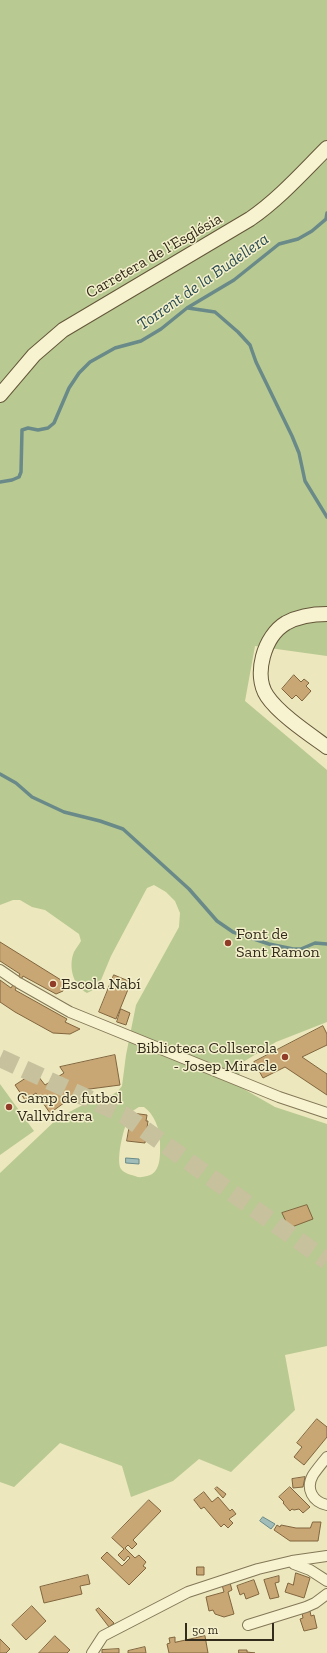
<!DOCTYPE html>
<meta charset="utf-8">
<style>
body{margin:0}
#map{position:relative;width:327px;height:1653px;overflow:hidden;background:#ece7bd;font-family:"Zilla Slab",serif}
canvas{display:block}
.scale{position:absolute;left:185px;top:1623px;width:89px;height:18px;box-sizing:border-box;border:2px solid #332b1b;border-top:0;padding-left:5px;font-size:12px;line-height:14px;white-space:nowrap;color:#332b1b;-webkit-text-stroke:3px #f4f0cc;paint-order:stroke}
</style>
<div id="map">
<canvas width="327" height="1653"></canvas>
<div class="scale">50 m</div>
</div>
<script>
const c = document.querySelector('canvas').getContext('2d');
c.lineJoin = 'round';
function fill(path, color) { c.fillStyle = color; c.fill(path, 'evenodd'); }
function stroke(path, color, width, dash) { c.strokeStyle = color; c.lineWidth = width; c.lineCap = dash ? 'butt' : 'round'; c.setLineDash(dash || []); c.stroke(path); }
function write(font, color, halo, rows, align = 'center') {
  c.font = font + ' "Zilla Slab",serif'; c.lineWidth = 3; c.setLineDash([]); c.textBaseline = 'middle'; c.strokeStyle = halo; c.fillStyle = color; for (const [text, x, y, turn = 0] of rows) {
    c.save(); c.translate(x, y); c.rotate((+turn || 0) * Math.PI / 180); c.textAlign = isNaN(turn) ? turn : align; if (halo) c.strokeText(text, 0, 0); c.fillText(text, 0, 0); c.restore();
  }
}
fill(new Path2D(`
 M 0,0 L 327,0 L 327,656 L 255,646 L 245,701 L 327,770 L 327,1022 L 276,1042 L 243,1062 C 240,1070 236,1081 242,1088 L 275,1107 L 327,1124 L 327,1346 L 285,1355 L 295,1410 L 231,1472 L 199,1459 L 173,1481 L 131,1497 L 122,1466 L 60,1443 L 14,1487 L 0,1482 L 0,1173 L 58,1118 L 92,1100 L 112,1095 L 118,1091 L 122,1086 L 126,1055 L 136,1005 L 179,927 L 180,913 L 175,901 L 166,892 L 154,885 L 147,888 L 111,956 L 101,980 L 93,990 L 87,993 C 73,986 68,966 74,952 C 76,948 79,945 81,941 L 79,934 L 45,910 L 32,907 L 20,900 L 13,900 L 0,905 ZM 139,1107 L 144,1107 C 154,1114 160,1129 160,1142 C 160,1153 162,1173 147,1176 C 143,1177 139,1178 135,1176 C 131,1175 124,1173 121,1169 C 115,1160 125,1121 131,1113 C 133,1110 136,1109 139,1107 Z
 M 0,1084 L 34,1131 L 0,1155 Z`), '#b8c992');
const water = new Path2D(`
 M 126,1158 L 139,1159 L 139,1164 L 126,1163 Z
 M 263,1517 L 275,1524 L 271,1529 L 260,1521 Z`);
fill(water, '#a1bdba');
stroke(water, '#698a88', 1);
stroke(new Path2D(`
 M 188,308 L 215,312 L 238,332 L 250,345 L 256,362 L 292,436 L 299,453 L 305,481 L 327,517
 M 0,482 L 12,480 L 19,477 L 21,472 L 22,430 L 28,428 L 38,430 L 48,428 L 54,423 L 69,388 L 79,373 L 90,362 L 115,348 L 141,341 L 161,329 L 187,308 L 234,280 L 279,244 L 298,239 L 312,231 L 326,219 L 327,213
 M 0,774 L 16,783 L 32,797 L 64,812 L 100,821 L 123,829 L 189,889 L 217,921 L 233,932 L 269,944 L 293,949 L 301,949 L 315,943 L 327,944`), '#698a88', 3.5);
const building = new Path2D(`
 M 294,675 L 301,682 L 304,679 L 309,683 L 306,686 L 311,691 L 302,701 L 296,695 L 292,699 L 282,689 Z
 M 0,942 L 61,980 L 64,985 L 63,991 L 56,994 L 23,976 L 15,990 L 67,1019 L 65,1022 L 80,1029 L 70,1034 L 53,1033 L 15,1012 L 0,1002 L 0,980 L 11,988 L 20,974 L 0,961 Z
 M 114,975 L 131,982 L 116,1019 L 99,1012 Z
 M 121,1009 L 130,1013 L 126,1025 L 117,1022 Z
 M 323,1026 L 327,1034 L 327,1045 L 302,1057 L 327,1074 L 327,1095 L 285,1067 L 263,1078 L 254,1062 Z
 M 115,1055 L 120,1085 L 82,1090 L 50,1113 L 36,1093 L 25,1100 L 15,1085 L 35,1072 L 45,1085 L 64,1073 L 60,1067 Z
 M 132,1113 L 147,1115 L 146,1121 L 148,1121 L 145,1143 L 127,1141 Z
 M 307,1205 L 313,1219 L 289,1228 L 282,1213 Z
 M 317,1419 L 327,1427 L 327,1437 L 304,1465 L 294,1457 L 302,1447 L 297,1443 Z
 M 305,1477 L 303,1487 L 293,1488 L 292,1479 Z
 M 217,1487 L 226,1494 L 223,1498 L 215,1489 Z
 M 290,1487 L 310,1507 L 303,1513 L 299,1509 L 294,1510 L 292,1509 L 290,1511 L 283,1503 L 284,1502 L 279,1497 Z
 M 204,1492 L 212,1502 L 218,1497 L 230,1511 L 232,1509 L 236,1514 L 229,1519 L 233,1523 L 228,1528 L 224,1524 L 221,1527 L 204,1507 L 201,1509 L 194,1500 Z
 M 149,1500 L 161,1511 L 133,1540 L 137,1544 L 132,1549 L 128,1545 L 125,1548 L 135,1558 L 139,1555 L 146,1562 L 143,1566 L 146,1568 L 129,1585 L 101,1558 L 107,1552 L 122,1566 L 130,1558 L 128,1556 L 124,1561 L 118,1555 L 124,1549 L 112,1538 Z
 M 313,1522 L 321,1522 L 318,1541 L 290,1541 L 274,1530 L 277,1525 L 280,1527 L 281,1525 L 296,1528 L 310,1528 Z
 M 197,1567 L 204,1567 L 204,1575 L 197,1575 Z
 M 296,1573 L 310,1578 L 304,1598 L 285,1592 L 288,1583 L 293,1585 Z
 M 88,1575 L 90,1584 L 80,1586 L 82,1594 L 44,1603 L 40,1587 Z
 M 279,1576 L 279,1582 L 275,1583 L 279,1597 L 270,1599 L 264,1580 Z
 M 254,1580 L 259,1594 L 246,1599 L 244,1593 L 240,1595 L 237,1586 Z
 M 230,1583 L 232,1590 L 228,1592 L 234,1614 L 224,1617 L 215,1614 L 213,1610 L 209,1611 L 206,1597 L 224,1592 L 222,1585 Z
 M 32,1606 L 46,1621 L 26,1640 L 12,1625 Z
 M 99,1608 L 114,1623 L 109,1627 L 96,1610 Z
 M 310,1611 L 311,1616 L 314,1615 L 317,1628 L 304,1631 L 300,1619 L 303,1618 L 302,1613 Z
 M 55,1636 L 70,1650 L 67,1653 L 39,1653 Z
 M 205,1636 L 208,1653 L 169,1653 L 167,1644 L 170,1643 L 169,1638 L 175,1637 L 175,1642 Z
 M 0,1639 L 10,1649 L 6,1653 L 0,1653 Z
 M 145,1647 L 146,1653 L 128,1653 L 128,1651 Z
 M 119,1649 L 119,1653 L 102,1653 L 102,1650 Z
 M 239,1650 L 247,1650 L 247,1652 L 255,1653 L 239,1653 Z`);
fill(building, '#c9a774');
stroke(building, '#81653e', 1);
stroke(new Path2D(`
 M 0,1058 L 124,1115 L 327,1261`), '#c7c19d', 18, [18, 9]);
const street = new Path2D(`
 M 0,970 L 16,981
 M 19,983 L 70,1012 L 279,1097 L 327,1113
 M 327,1457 C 322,1463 317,1469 313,1475 C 305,1489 313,1502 327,1505
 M 292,1561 L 294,1564 L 310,1570 L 327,1581
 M 248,1625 L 306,1607 L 315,1603 L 327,1594
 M 92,1653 L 103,1636 L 188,1592 L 258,1569 L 292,1561 L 327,1556`);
const secondary = new Path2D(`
 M 0,395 L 34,355 L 63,330 L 250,219 C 279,199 302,173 327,148
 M 327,614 C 313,614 299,616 286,623 C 264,636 253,675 267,696 C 279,714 309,734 327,747`);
stroke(street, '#837757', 12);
stroke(secondary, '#65573a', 16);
stroke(street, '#f7f3d0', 10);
stroke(secondary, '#f7f3d0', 14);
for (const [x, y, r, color] of [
 [228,943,4,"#903c29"],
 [53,984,4,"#903c29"],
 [285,1057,4,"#903c29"],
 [9,1107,4,"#903c29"]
]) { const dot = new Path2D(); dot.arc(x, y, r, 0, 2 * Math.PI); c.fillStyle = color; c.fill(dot); stroke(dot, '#f4f0cc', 1.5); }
write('16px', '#332b1b', '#f4f0cc', [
 ["Carretera de l'Església",154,256,-30]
]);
write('16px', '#332b1b', '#f4f0cc', [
 ["Font de",236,934],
 ["Sant Ramon",236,952],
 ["Escola Nabí",61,984],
 ["Biblioteca Collserola",277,1048,"right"],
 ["- Josep Miracle",277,1066,"right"],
 ["Camp de futbol",17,1098],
 ["Vallvidrera",17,1116]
], 'left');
write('italic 17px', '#2b4d52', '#f4f0cc', [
 ["Torrent de la Budellera",203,282,-35]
]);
</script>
